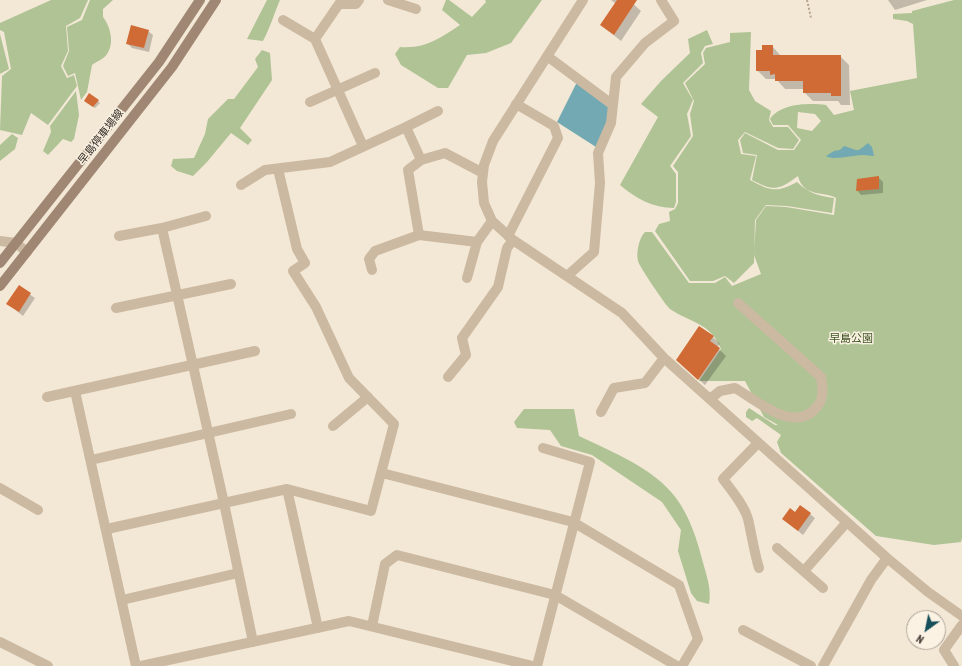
<!DOCTYPE html>
<meta charset="utf-8">
<style>
body{margin:0}
#map{position:relative;width:962px;height:666px;overflow:hidden;background:#f3e8d6;font-family:"PT Sans Narrow",sans-serif}
canvas{display:block}
.north{position:absolute;left:906px;top:610px;width:40px;height:40px;box-sizing:border-box;background:#fbf2e3;border:1px solid #aca397;border-radius:50%;rotate:213deg;font-size:11px;font-weight:700;line-height:16px;text-align:center;color:#352c25}
.north::after{content:'';display:block;margin:auto;width:14px;height:18px;background:#174f5a;clip-path:polygon(50% 0,100% 100%,50% 72%,0 100%)}
</style>
<div id="map">
<canvas width="962" height="666"></canvas>
<div class="north">N</div>
</div>
<script>
const c = document.querySelector('canvas').getContext('2d');
c.lineJoin = 'round';
function fill(path, color) { c.fillStyle = color; c.fill(path, 'evenodd'); }
function stroke(path, color, width, dash) { c.strokeStyle = color; c.lineWidth = width; c.lineCap = dash ? 'butt' : 'round'; c.setLineDash(dash || []); c.stroke(path); }
function write(font, color, halo, rows, align = 'center') {
  c.font = font + ' "PT Sans Narrow","Noto Sans JP",sans-serif'; c.lineWidth = 3; c.setLineDash([]); c.textBaseline = 'middle'; c.strokeStyle = halo; c.fillStyle = color; for (const [text, x, y, turn = 0] of rows) {
    c.save(); c.translate(x, y); c.rotate((+turn || 0) * Math.PI / 180); c.textAlign = isNaN(turn) ? turn : align; if (halo) c.strokeText(text, 0, 0); c.fillText(text, 0, 0); c.restore();
  }
}
fill(new Path2D(`
 M 51,0 L 88,0 L 80,18 L 66,26 L 68,51 L 61,66 L 67,78 L 74,75 L 77,86 L 48,125 L 31,113 L 22,135 L 0,130 L 2,76 L 11,69 L 4,32 L 0,30 L 0,23 Z
 M 90,0 L 113,0 L 103,9 L 103,17 C 110,26 115,43 107,54 C 105,58 96,62 92,65 L 87,92 L 81,100 L 75,73 L 68,76 L 63,66 L 69,51 L 67,27 L 82,20 Z
 M 267,0 L 280,0 C 274,14 270,28 263,41 L 247,39 Z
 M 446,0 L 449,0 L 472,17 L 486,2 L 485,0 L 542,0 L 511,43 L 486,53 L 467,55 L 448,88 L 438,88 L 401,65 L 395,54 L 400,47 C 426,49 440,38 460,25 L 442,10 Z
 M 954,0 L 962,0 L 962,538 L 961,542 L 934,545 L 876,536 L 781,453 L 777,442 L 781,435 L 757,418 L 752,421 L 746,417 L 746,412 L 749,408 L 775,425 L 778,425 L 764,417 L 745,381 L 699,381 L 721,349 C 711,323 691,323 670,309 C 666,306 639,266 638,261 C 636,252 639,238 645,232 L 652,232 L 689,283 L 715,283 L 725,277 L 732,286 L 761,274 L 754,255 L 756,220 L 766,206 L 786,207 L 834,215 L 836,198 C 826,191 803,198 798,176 C 778,191 773,191 752,180 L 757,155 L 743,153 L 740,140 L 745,133 L 778,150 L 794,150 L 801,140 L 788,125 L 773,125 L 770,119 C 781,103 809,103 826,105 L 834,115 L 854,110 L 850,91 L 917,78 L 913,24 L 907,21 L 893,19 L 893,14 L 912,13 L 912,11 ZM 798,112 L 815,114 L 821,121 L 812,131 L 797,128 Z
 M 707,30 L 713,44 L 705,46 L 701,53 L 703,63 L 683,83 L 693,100 L 687,114 L 691,136 L 670,166 L 676,174 L 676,202 L 674,208 C 653,208 635,198 620,185 L 658,117 L 641,104 L 661,81 L 690,53 L 688,39 Z
 M 751,32 L 749,90 L 755,101 L 771,111 L 769,120 L 773,127 L 788,127 L 799,140 L 793,149 L 778,148 L 745,132 L 738,140 L 741,154 L 756,156 L 750,180 C 770,191 777,193 797,182 C 808,193 819,196 834,198 L 832,213 L 787,206 L 766,205 L 755,220 L 754,263 L 734,283 L 725,276 L 713,281 L 690,281 L 655,231 L 659,224 L 670,221 L 669,212 L 675,209 L 678,203 L 678,172 L 673,166 L 693,136 L 690,114 L 694,101 L 685,83 L 705,64 L 703,53 L 706,48 L 730,42 L 730,33 Z
 M 0,34 L 9,69 L 0,74 L 0,77 Z
 M 262,50 L 270,53 L 272,80 L 240,128 L 252,140 L 248,145 L 231,133 L 207,162 L 193,176 L 177,171 L 171,166 L 173,159 L 194,158 L 205,134 L 208,119 L 228,99 L 234,99 L 258,67 L 255,59 Z
 M 76,91 L 79,115 L 74,139 L 71,142 L 63,139 L 48,155 L 43,151 L 51,132 L 50,126 Z
 M 12,134 L 18,138 L 15,149 L 0,161 L 0,145 Z
 M 524,409 L 574,409 L 579,436 C 612,452 654,468 676,498 C 689,515 697,539 702,559 C 706,574 712,589 709,604 L 697,601 L 691,593 L 678,551 L 681,530 L 662,502 L 592,455 L 561,446 L 550,430 L 517,428 L 514,422 Z`), '#afc395');
fill(new Path2D(`
 M 577,82 L 609,108 L 607,123 L 596,147 L 557,122 Z
 M 868,143 L 872,147 L 874,156 C 870,156 867,155 863,155 C 853,155 833,161 826,156 L 834,151 L 840,150 L 844,146 C 859,150 855,154 868,143 Z`), '#73a9b2');
fill(new Path2D(`
 M 611,0 L 629,0 L 641,11 L 621,41 L 601,25 L 616,4 Z
 M 888,0 L 927,0 L 895,10 Z
 M 148,31 L 153,35 L 149,52 L 132,48 L 127,43 Z
 M 772,46 L 781,56 L 840,56 L 849,65 L 850,105 L 841,105 L 838,101 L 813,101 L 804,92 L 804,89 L 785,89 L 776,79 L 766,79 L 757,70 L 763,51 Z
 M 98,101 L 100,103 L 95,108 L 87,103 Z
 M 879,178 L 883,182 L 883,193 L 861,195 L 857,190 Z
 M 19,287 L 35,298 L 23,316 L 8,304 Z
 M 713,337 L 720,344 L 717,347 L 726,356 L 705,385 L 684,366 Z
 M 800,506 L 815,518 L 803,535 L 783,519 L 795,513 Z`), '#0003');
fill(new Path2D(`
 M 617,0 L 637,0 L 614,35 L 600,25 Z
 M 131,25 L 149,30 L 144,48 L 126,44 Z
 M 762,45 L 773,45 L 773,55 L 841,55 L 841,96 L 831,96 L 831,93 L 803,93 L 803,81 L 775,81 L 775,74 L 770,75 L 770,71 L 756,71 L 756,50 L 762,50 Z
 M 89,93 L 99,100 L 93,107 L 84,101 Z
 M 879,176 L 879,189 L 856,191 L 857,179 Z
 M 19,285 L 31,293 L 19,312 L 6,304 Z
 M 699,326 L 714,336 L 710,341 L 720,348 L 698,380 L 676,360 Z
 M 800,505 L 811,513 L 798,531 L 782,519 L 790,508 L 795,512 Z`), '#d16b36');
stroke(new Path2D(`
 M 807,0 L 811,18`), '#b8a38c', 2, [2, 2]);
stroke(new Path2D(`
 M 359,0 L 356,4 L 339,4 L 315,39 L 363,146
 M 388,0 L 416,9
 M 583,0 L 493,141 L 484,165 L 482,182 L 484,203 L 492,221 L 513,240 L 622,313 L 664,358 L 887,558 L 928,592 L 962,616
 M 283,20 L 315,39
 M 547,56 L 613,105
 M 310,102 L 375,73
 M 406,127 L 438,111
 M 241,185 L 265,170 L 330,162 L 406,127 L 421,160 L 445,153 L 483,173
 M 162,228 L 206,216
 M 419,235 L 408,170 L 421,160
 M 119,236 L 162,228 L 224,503 L 253,642
 M 508,236 L 558,138 L 554,126 L 516,104
 M 0,241 L 16,243 L 27,252
 M 372,270 L 369,259 L 375,251 L 419,235 L 477,242
 M 567,276 L 594,252 L 600,183 L 598,153 L 611,123 L 616,77 L 645,43 L 674,21 L 661,0
 M 467,278 L 477,242 L 492,221
 M 116,308 L 231,284
 M 448,377 L 466,355 L 462,338 L 498,287 L 507,248 L 513,240
 M 75,391 L 136,666
 M 47,397 L 255,351
 M 710,399 L 720,391 L 735,388 C 756,400 793,433 815,409 C 824,400 823,390 821,377 L 738,303
 M 601,412 L 614,388 L 645,383 L 664,358
 M 333,426 L 368,397
 M 758,443 L 723,479 C 732,491 744,505 748,519 C 752,536 754,552 759,568
 M 91,460 L 291,414
 M 382,473 L 573,522 L 679,585 L 698,639 L 682,666
 M 0,488 L 38,510
 M 287,489 L 318,628
 M 107,529 L 287,489 L 371,511 L 394,424 L 349,378 L 316,307 L 293,271 L 305,263 L 297,249 L 278,169
 M 777,548 L 823,588
 M 804,571 L 847,522
 M 122,600 L 238,573
 M 372,626 L 385,564 L 397,555 L 555,595 L 677,666
 M 743,630 L 811,666
 M 0,642 L 48,666
 M 141,666 L 349,621 L 533,666
 M 537,666 L 590,462 L 543,448
 M 823,666 L 871,580 L 887,558
 M 954,666 L 944,650 L 962,625`), '#ccb9a1', 10);
stroke(new Path2D(`
 M 0,263 L 159,62 L 200,0
 M 0,286 L 172,67 L 216,0`), '#9f8773', 10);
write('11px', '#352c25', '#fbf2e3', [
 ["早島停車場線",101,137,-52]
]);
write('11px', '#405626', '#fbf2e3', [
 ["早島公園",851,339]
]);
</script>
